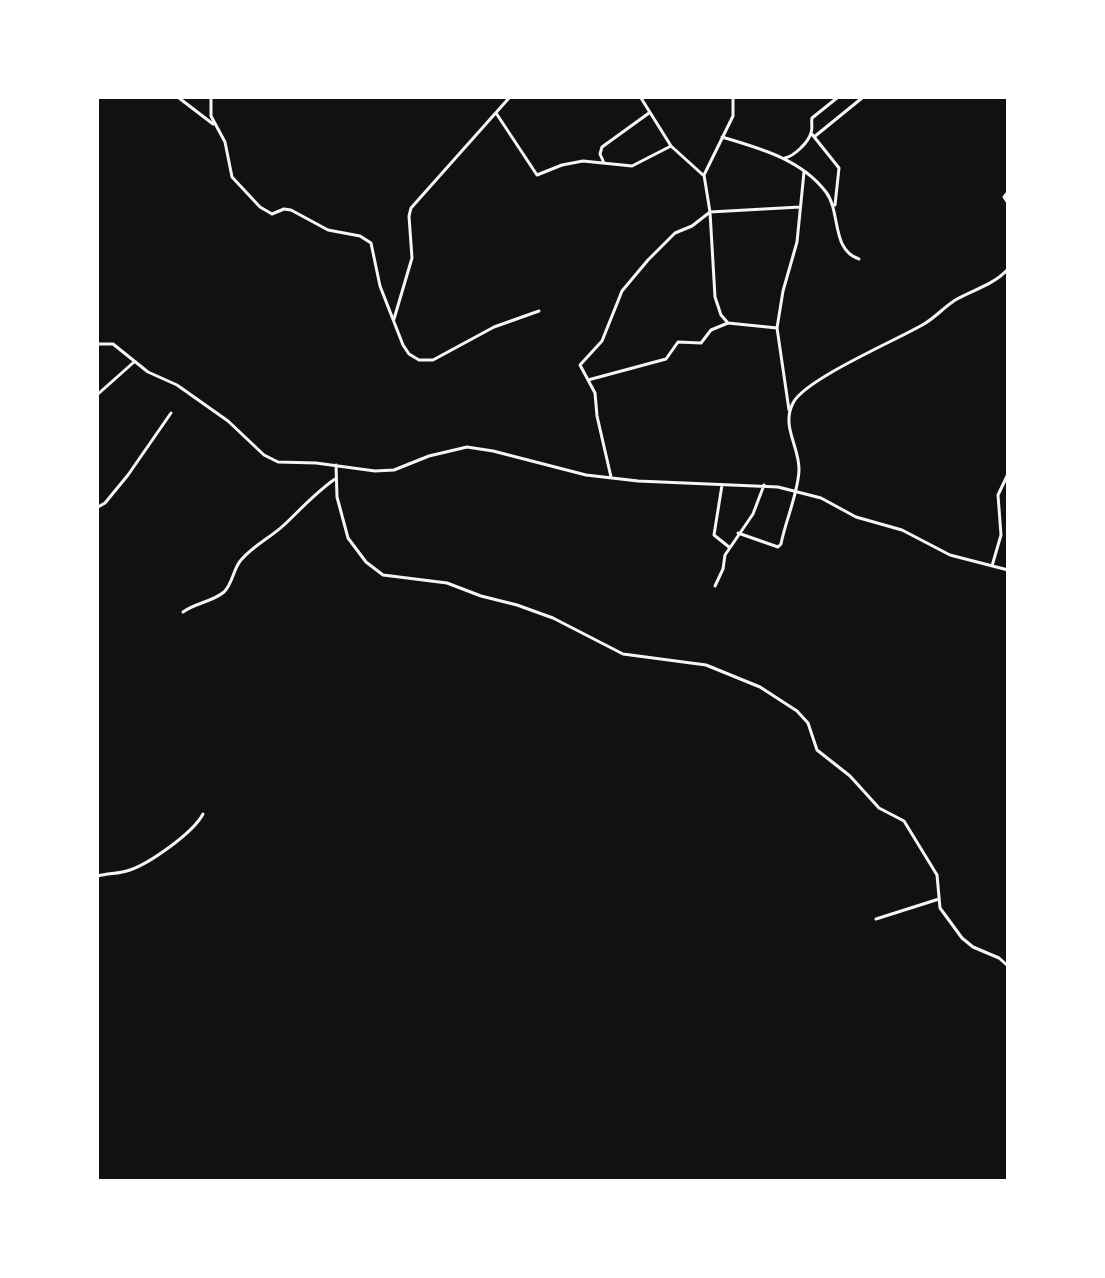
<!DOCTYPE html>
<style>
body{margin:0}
#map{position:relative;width:1105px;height:1278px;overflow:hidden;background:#111;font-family:"Golos Text",sans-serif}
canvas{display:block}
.frame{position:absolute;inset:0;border:99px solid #fff;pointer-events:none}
</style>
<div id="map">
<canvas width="1105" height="1278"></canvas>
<div class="frame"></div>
</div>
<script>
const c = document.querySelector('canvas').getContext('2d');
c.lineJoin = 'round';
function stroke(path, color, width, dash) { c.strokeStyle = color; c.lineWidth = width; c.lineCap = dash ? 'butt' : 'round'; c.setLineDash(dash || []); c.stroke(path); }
stroke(new Path2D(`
 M 179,98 L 213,124
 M 211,98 L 211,116 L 225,142 L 232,177 L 260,207 L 272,214 L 284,209 L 291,210 L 328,230 L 360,236 L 371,243 L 380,286 L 403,345 L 409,354 L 419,360 L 433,360 L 494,327 L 539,311
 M 641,98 L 671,146 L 703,175
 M 733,98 L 733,116 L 704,175 L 710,212 L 715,297 L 721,315 L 728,323 L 777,328
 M 496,113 L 537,175 L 562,165 L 583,161 L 632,166 L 671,146
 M 811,133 L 839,168 L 835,205
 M 722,137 C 759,148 801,159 826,192 C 841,212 831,250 859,259
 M 814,137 L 862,98
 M 785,158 C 794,156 808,143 811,133 C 813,128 811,123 812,118 L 837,98
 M 604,163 L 600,154 L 602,147 L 649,113
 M 1008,192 L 1004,197 L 1008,203
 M 394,319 L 412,258 L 409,216 L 411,208 L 509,98
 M 98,344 L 113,344 L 148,372 L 177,385 L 228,421 L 264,455 L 278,462 L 316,463 L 375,471 L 394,470 L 429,456 L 467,447 L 493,451 L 586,475 L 638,481 L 778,487 L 821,498 L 856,517 L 902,530 L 950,555 L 1008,570
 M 588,380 L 666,359 L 678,342 L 701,343 L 711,330 L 728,323
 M 98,394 L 134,362
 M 789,410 L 777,328 L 783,291 L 797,242 L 804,172
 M 336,465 L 337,497 L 348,538 L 366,562 L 383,575 L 447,583 L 481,596 L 517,605 L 553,618 L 623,654 L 706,665 L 760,687 L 797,711 L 808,723 L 817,750 L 850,776 L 879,808 L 904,821 L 937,875 L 940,908 L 962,938 L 973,947 L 999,958 L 1008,966
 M 611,477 L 597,416 L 595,393 L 580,365 L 602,341 L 622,291 L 648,260 L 675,233 L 692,226 L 710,212 L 800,207
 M 722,485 L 714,535 L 729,547
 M 98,507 L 105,503 L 128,475 L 171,413
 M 738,533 L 778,547 L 781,544 C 785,522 799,491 799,469 C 799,446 781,426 793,403 C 805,379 897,340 924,324 C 936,317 945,306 957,299 C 973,290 995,284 1008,269
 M 992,566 L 1001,535 L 998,495 L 1008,474
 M 715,586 L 723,569 L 725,555 L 753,514 L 764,485
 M 183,612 C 195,603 212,602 224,592 C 233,583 233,569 241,560 C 254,545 270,538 284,525 C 301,509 315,493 335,479
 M 98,876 C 108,873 119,874 130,870 C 150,863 193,833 203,814
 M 876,919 L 939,899`), '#f5f5f5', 3);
</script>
